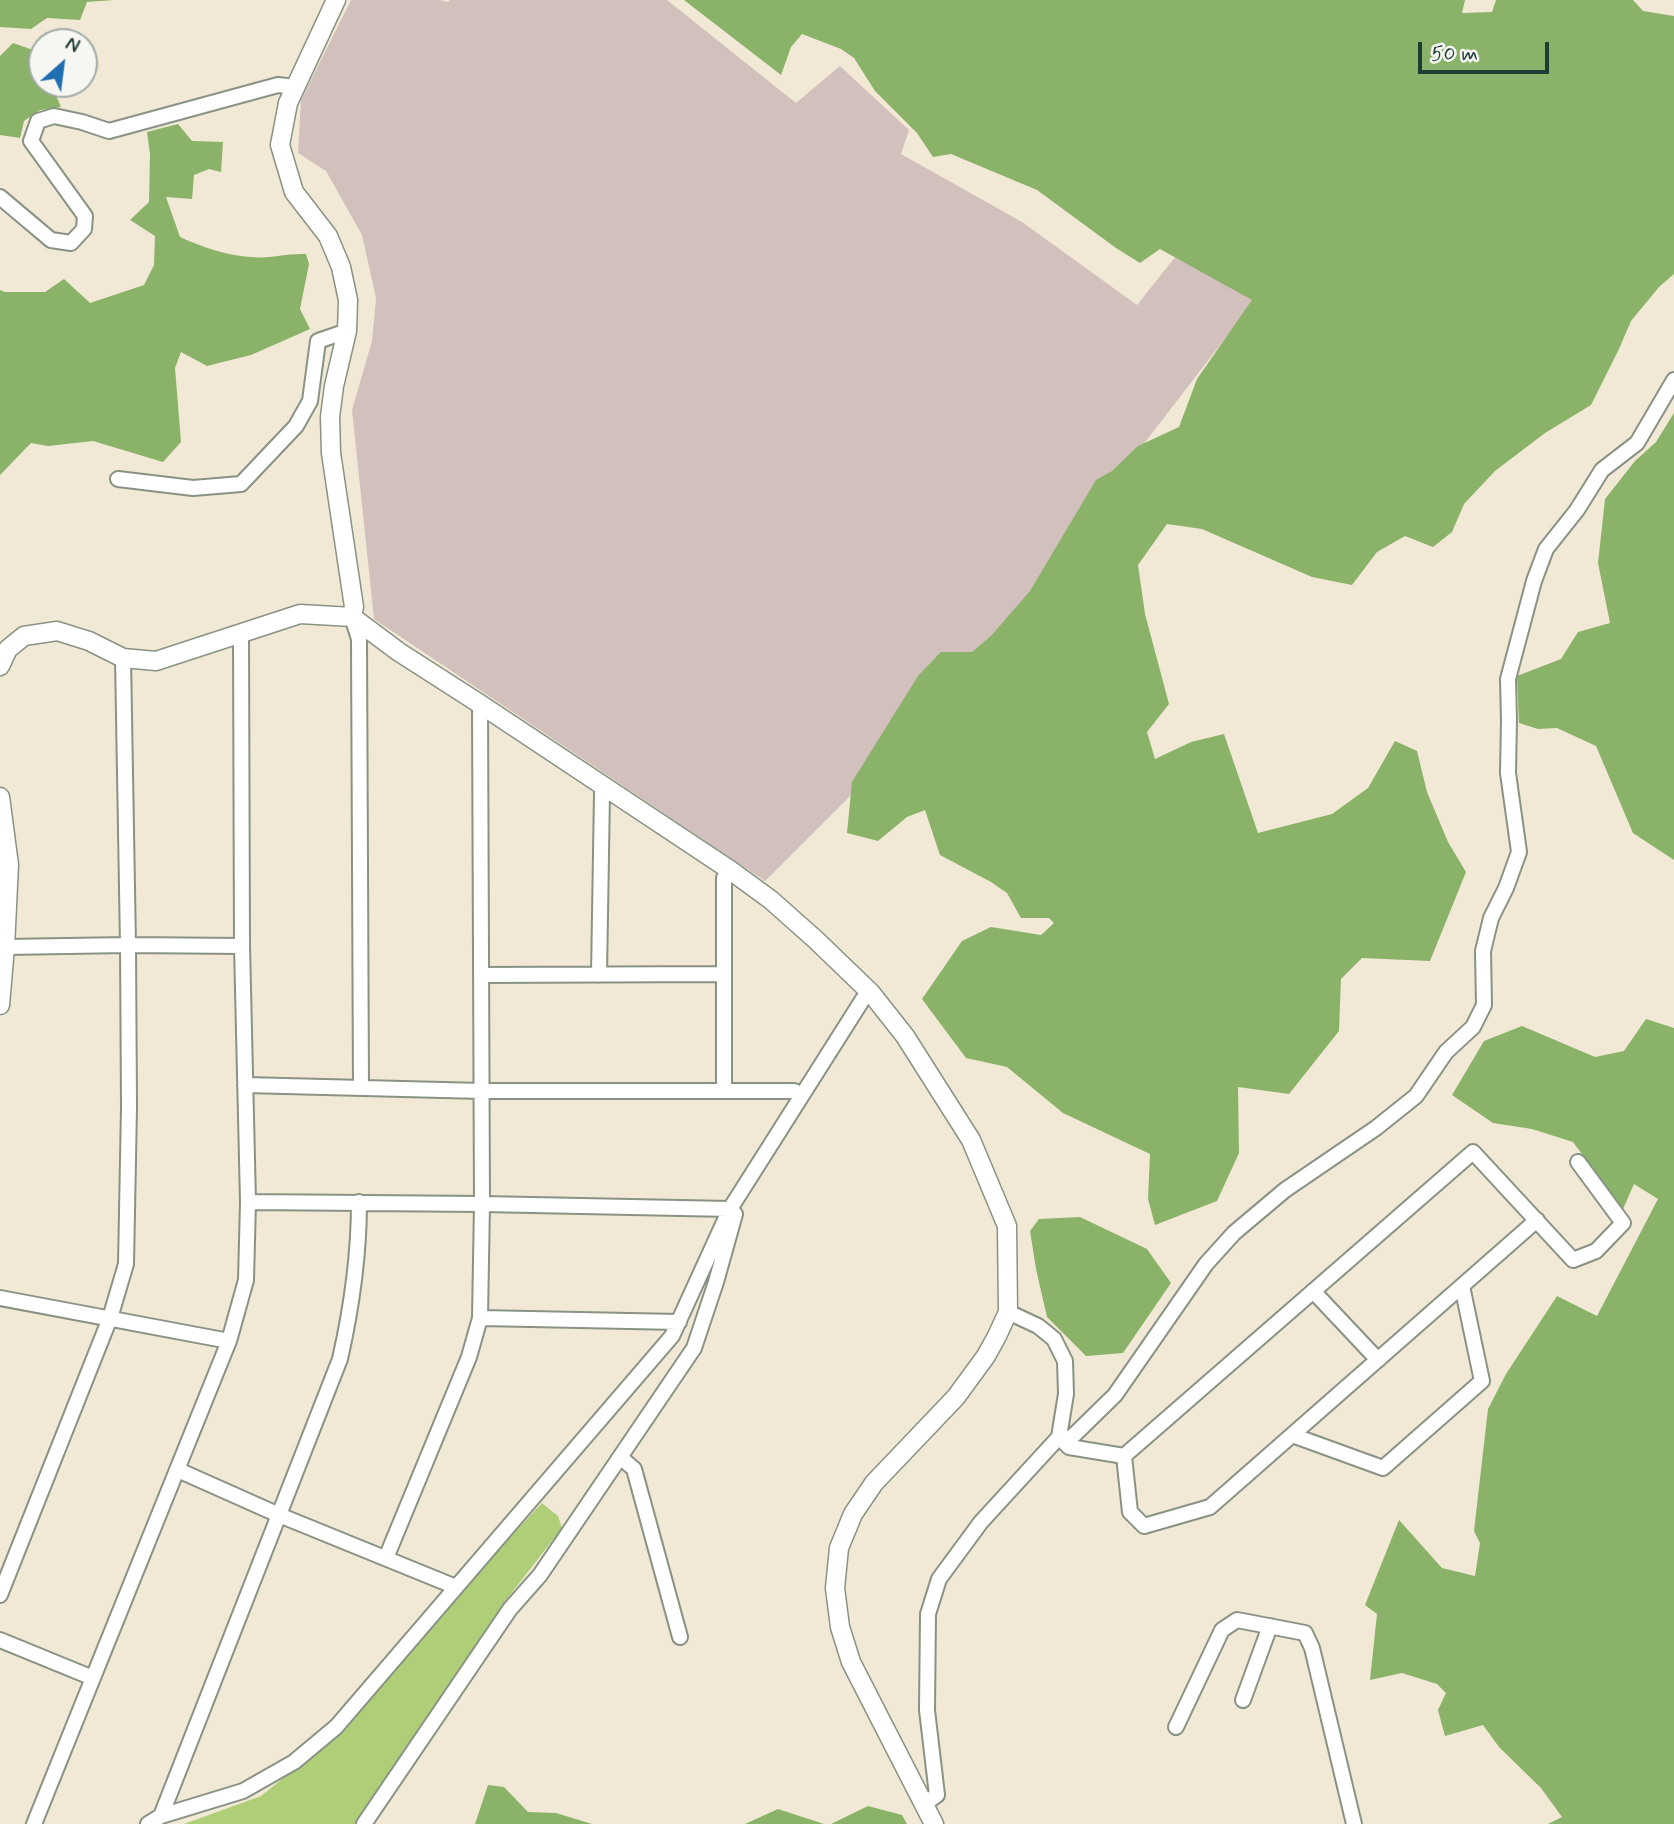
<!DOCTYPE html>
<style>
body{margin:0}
#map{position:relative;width:1674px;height:1824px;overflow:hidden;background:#f1e9d5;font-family:Mynerve,sans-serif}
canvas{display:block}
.north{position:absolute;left:28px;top:28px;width:70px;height:70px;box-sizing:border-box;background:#f6f6f2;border:2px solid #a0aca6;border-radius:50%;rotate:28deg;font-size:19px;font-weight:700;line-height:28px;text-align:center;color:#1f3d34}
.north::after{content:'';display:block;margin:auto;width:24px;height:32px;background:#1f6fb2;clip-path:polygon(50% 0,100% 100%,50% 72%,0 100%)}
.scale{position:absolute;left:1418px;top:42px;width:131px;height:32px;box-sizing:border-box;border:4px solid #1f3d34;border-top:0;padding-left:9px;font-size:21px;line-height:24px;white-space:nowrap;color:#1f3d34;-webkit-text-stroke:5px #f6f6f2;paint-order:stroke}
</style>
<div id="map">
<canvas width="1674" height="1824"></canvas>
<div class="north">N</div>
<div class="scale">50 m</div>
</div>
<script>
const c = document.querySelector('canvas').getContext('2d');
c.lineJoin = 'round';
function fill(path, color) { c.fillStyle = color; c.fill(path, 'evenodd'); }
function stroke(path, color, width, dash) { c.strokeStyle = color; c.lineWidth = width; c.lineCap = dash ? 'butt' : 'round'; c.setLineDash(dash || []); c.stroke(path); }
fill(new Path2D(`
 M 351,0 L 440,0 L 448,2 L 450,0 L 667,0 L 796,103 L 840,66 L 909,130 L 901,154 L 1022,222 L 1137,305 L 1176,256 L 1254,301 L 1007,621 L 866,780 L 765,881 L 374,619 L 352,410 L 372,341 L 376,298 L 362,235 L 326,171 L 298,153 L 301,100 Z`), '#d1c0bc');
fill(new Path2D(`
 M 542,1503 L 558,1516 L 562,1528 L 503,1604 L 355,1824 L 184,1824 L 261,1796 L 343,1730 L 460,1591 Z`), '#aecf77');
fill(new Path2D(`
 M 0,0 L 114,0 L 87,2 L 80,20 L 47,18 L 31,29 L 0,27 Z
 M 684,0 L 1465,0 L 1462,13 L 1492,12 L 1496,0 L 1633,0 L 1643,11 L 1674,16 L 1674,274 L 1659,287 L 1631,321 L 1619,349 L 1591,405 L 1545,433 L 1495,471 L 1464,504 L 1452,532 L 1433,547 L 1405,536 L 1377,552 L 1352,585 L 1312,577 L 1202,529 L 1167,524 L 1138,565 L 1145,614 L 1169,704 L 1147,732 L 1155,759 L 1191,742 L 1224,734 L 1258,833 L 1332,814 L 1368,788 L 1395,741 L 1417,751 L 1427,792 L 1448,842 L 1466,872 L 1430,961 L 1362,958 L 1341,979 L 1339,1031 L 1289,1094 L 1238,1087 L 1239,1153 L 1217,1201 L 1155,1225 L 1148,1199 L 1150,1154 L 1063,1113 L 1007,1067 L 966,1058 L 922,999 L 962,941 L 991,927 L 1041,935 L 1054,923 L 1049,918 L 1021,918 L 1007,893 L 991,882 L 940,855 L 925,810 L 907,817 L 878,841 L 847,833 L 852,782 L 918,676 L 941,652 L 972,652 L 991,636 L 1030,591 L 1096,480 L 1112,471 L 1138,446 L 1179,427 L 1197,379 L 1252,300 L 1160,249 L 1140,263 L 1116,248 L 1037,190 L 951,154 L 933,157 L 917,133 L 875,91 L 854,58 L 841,49 L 802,34 L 791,47 L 781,75 Z
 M 13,43 L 36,51 L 42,64 L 42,84 L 51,84 L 61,107 L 40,110 L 24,121 L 20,138 L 0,135 L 0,56 Z
 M 178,124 L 192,141 L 223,142 L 221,172 L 209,169 L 194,175 L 192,199 L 166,197 L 180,237 C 202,247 225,255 250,257 C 268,259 287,253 306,254 L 309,264 L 300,309 L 310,329 L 251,355 L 207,366 L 181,352 L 175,368 L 181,442 L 163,462 L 93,441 L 48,446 L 31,443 L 0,475 L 0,290 L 5,292 L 45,292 L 64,279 L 90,303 L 144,285 L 154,265 L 155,236 L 130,220 L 149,202 L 150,154 L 147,132 Z
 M 1674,413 L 1674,860 L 1633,833 L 1596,746 L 1557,728 L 1538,729 L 1519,723 L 1517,676 L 1561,659 L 1578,632 L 1610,623 L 1598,563 L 1605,499 L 1635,461 L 1656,442 Z
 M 1646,1019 L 1674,1028 L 1674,1824 L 1548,1824 L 1562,1817 L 1541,1788 L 1499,1747 L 1483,1725 L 1445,1736 L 1438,1710 L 1446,1693 L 1437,1684 L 1402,1673 L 1370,1680 L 1377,1614 L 1365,1605 L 1399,1520 L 1442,1568 L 1475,1576 L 1480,1543 L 1474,1531 L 1488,1409 L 1506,1374 L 1557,1296 L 1597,1316 L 1658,1199 L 1634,1184 L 1623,1209 L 1573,1142 L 1532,1129 L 1493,1123 L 1452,1095 L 1484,1041 L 1522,1026 L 1595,1057 L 1624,1051 Z
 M 1080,1217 L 1147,1249 L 1171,1283 L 1123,1353 L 1086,1356 L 1047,1317 L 1036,1269 L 1030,1231 L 1039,1219 Z
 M 488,1785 L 504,1787 L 528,1812 L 556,1813 L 592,1824 L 475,1824 Z
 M 868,1806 L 902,1815 L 907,1824 L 831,1824 Z
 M 778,1809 L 824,1824 L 745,1824 Z`), '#8ab268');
const minor = new Path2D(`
 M 0,197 L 51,240 L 71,243 L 84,229 L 85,216 L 31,141 L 38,121 L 54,116 L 82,122 L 109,131 L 278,85 L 295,87
 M 118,479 L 193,488 L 241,484 L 296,426 L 310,401 L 318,341 L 347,331
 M 352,617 L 359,639 L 361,1088
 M 5,947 L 128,945 L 242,946
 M 481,975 L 724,974
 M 599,975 L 602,793 L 605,787
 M 245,1085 L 482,1091 L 794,1091 L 802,1095
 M 724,1091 L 724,878 L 730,870
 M 248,1202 L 482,1204 L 730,1209 L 735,1214 L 716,1282 L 694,1348 L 540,1575 L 510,1609 L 364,1824
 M 1313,1291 L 1378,1360
 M 0,1298 L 229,1341
 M 480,1318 L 679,1322
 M 1292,1435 L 1383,1468 L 1482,1381 L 1462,1286
 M 1059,1437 L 1071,1438 L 1115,1395 L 1206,1264 L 1234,1233 L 1285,1190 L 1376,1128 L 1416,1096 L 1446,1052 L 1473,1027 L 1484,1005 L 1483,951 L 1491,918 L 1506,888 L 1519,852 L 1508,773 L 1509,720 L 1508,679 L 1534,581 L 1546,549 L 1577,510 L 1602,470 L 1637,443 L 1674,380
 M 1060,1438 L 1069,1447 L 1124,1456 L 1473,1152 L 1573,1260 L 1596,1251 L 1623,1223 L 1578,1162
 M 1124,1456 L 1130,1512 L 1144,1526 L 1210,1507 L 1537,1220
 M 620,1457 L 634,1469 L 680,1637
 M 178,1470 L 279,1515 L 456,1587
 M 386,1558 L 469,1357 L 480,1318 L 482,1204 L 480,704
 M 0,1595 L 110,1318 L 126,1264 L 129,1107 L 128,945 L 123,658
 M 0,1640 L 93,1678
 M 1243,1700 L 1270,1626
 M 1176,1727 L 1222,1630 L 1237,1620 L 1305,1633 L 1312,1648 L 1354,1824
 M 924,1804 L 937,1795 L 927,1710 L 928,1614 L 939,1579 L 981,1522 L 1059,1437 L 1066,1394 L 1065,1361 L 1054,1339 L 1038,1326 L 1008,1312
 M 161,1816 L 340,1359 C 352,1306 359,1257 359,1202
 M 34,1824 L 229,1341 L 246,1280 L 248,1202 L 242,946 L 241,634
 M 148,1824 L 161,1816 L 243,1791 L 294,1762 L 336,1727 L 672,1336 L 730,1209 L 863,999 L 871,993`);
const tertiary = new Path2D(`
 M 336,0 L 288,103 L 280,145 L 294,192 L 328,236 L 341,267 L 348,300 L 347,331 L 334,386 L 330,417 L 331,453 L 354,607 L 352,617
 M 0,666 L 8,649 L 24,636 L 57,631 L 89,641 L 123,658 L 156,661 L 300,614 L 352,617 L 399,652 L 480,704 L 730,870 L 771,900 L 816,940 L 871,993 L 905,1036 L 971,1140 L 1007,1226 L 1008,1312 L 997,1336 L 986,1356 L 956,1397 L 874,1483 L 853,1514 L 839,1548 L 835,1588 L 840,1627 L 851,1662 L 934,1824
 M 0,797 L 9,865 L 5,947 L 0,1005`);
stroke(minor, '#889384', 18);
stroke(tertiary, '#889384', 21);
stroke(minor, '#fff', 14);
stroke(tertiary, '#fff', 18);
</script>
